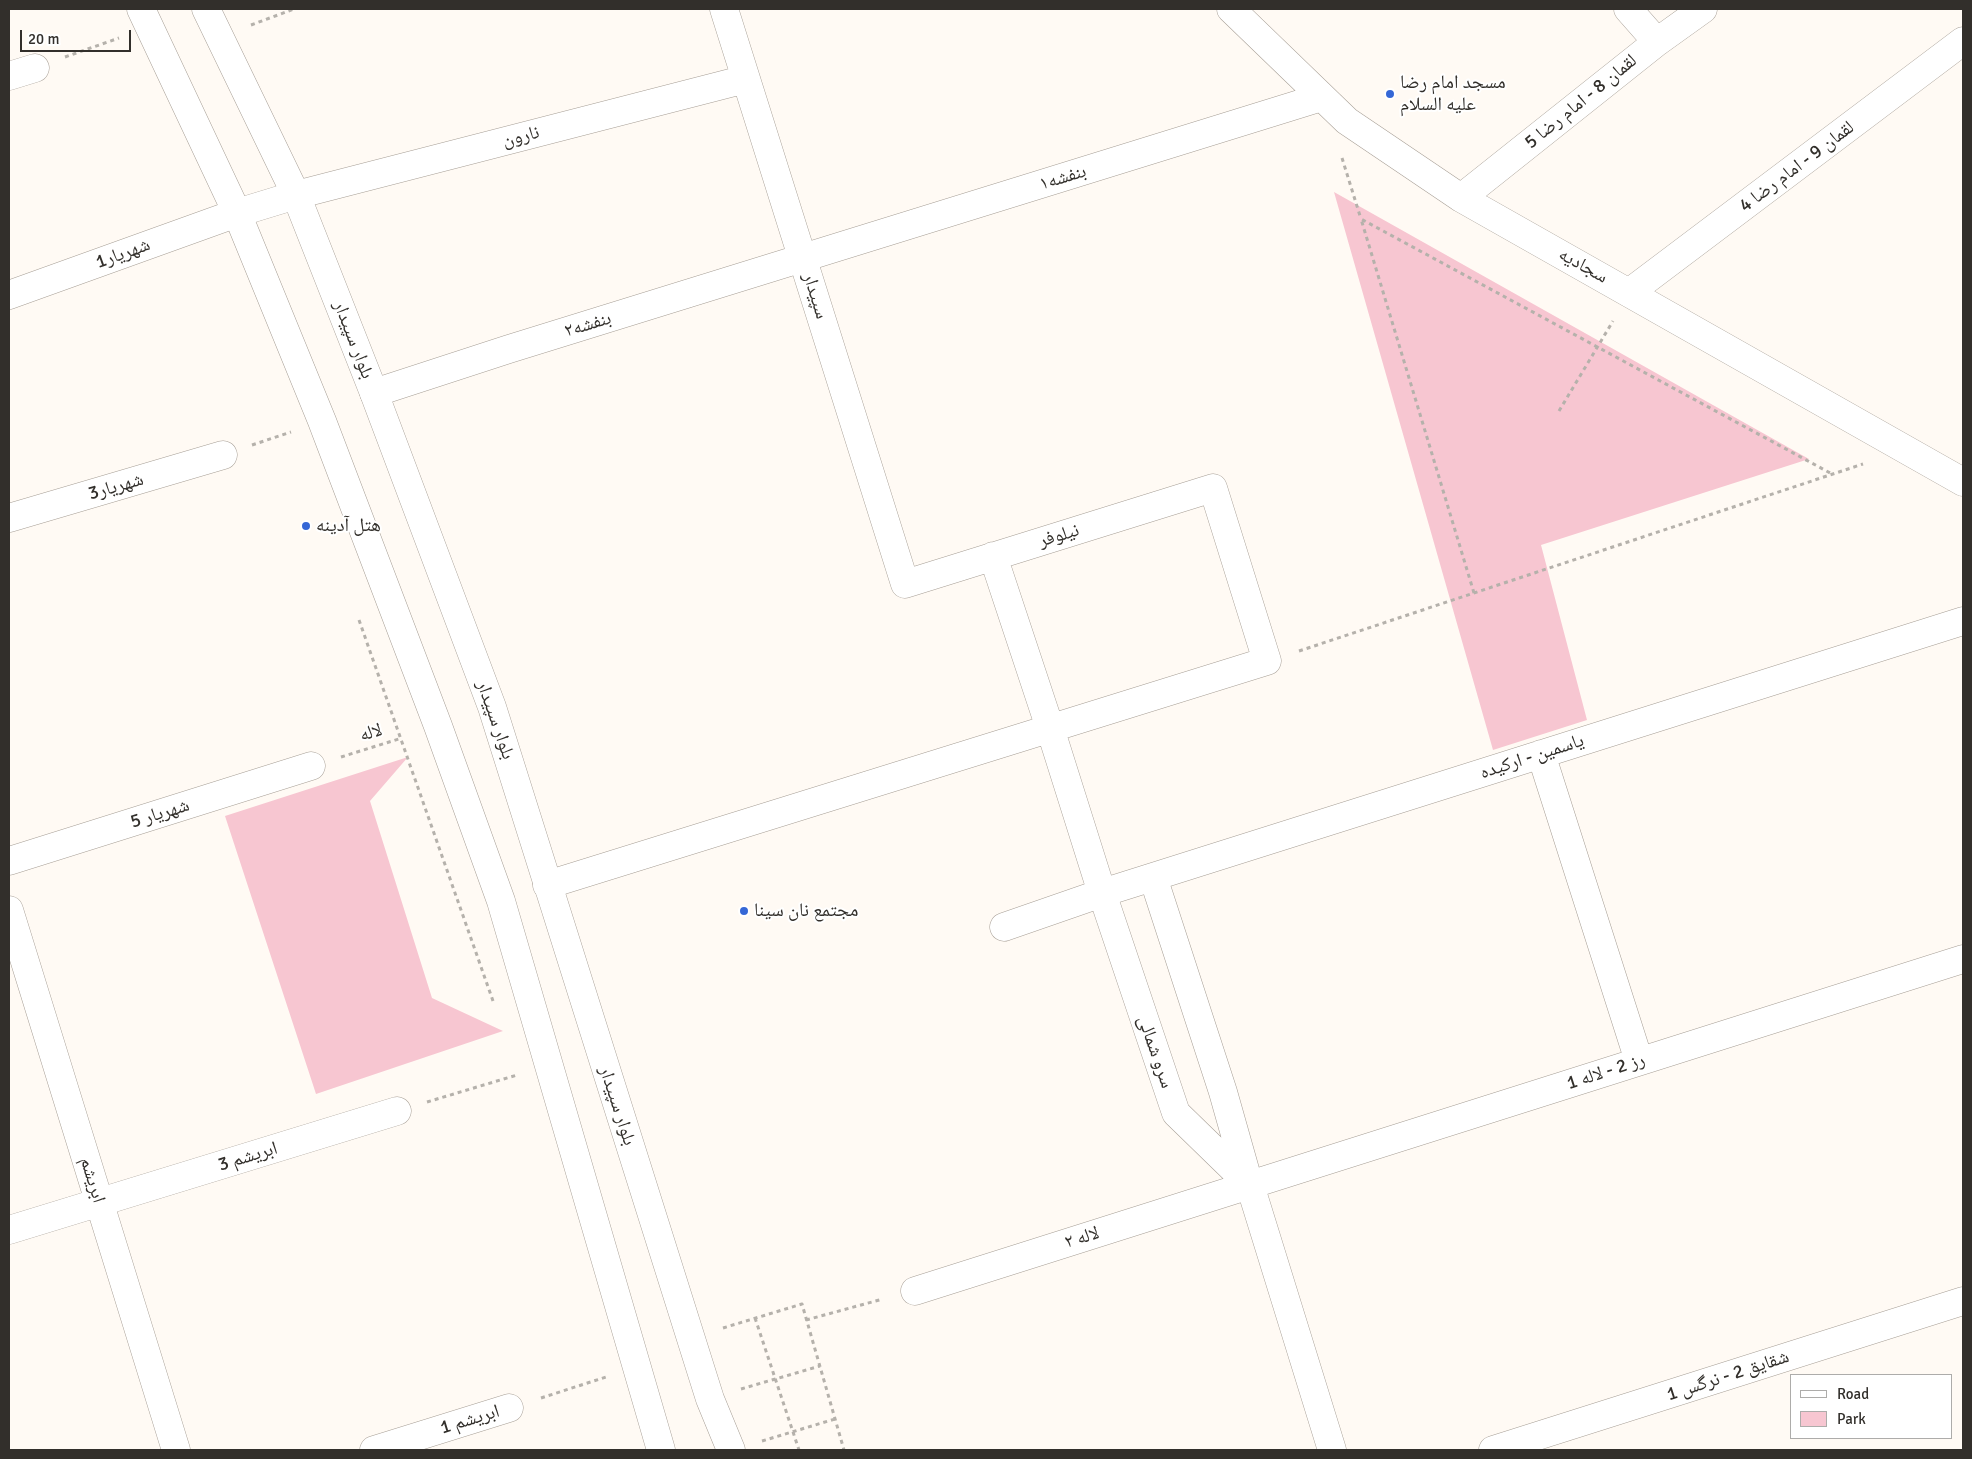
<!DOCTYPE html>
<meta charset="utf-8">
<style>
body{margin:0}
#map{position:relative;width:1972px;height:1459px;overflow:hidden;background:#fffaf4;font-family:Signika,sans-serif}
canvas{display:block}
.frame{position:absolute;inset:0;border:10px solid #322f2b;pointer-events:none}
.legend{position:absolute;left:1790px;top:1374px;width:162px;height:65px;box-sizing:border-box;background:#fff;border:1px solid #adacaa;margin:0;padding:6px 9px;list-style:none;font-size:15px;color:#322f2b}
.legend li{display:flex;align-items:center;gap:10px;height:25px}
.legend b{width:25px;border:1px solid #adacaa}
.scale{position:absolute;left:20px;top:30px;width:111px;height:22px;box-sizing:border-box;border:2px solid #322f2b;border-top:0;padding-left:6px;font-size:15px;line-height:18px;white-space:nowrap;color:#322f2b;-webkit-text-stroke:4px #fff;paint-order:stroke}
</style>
<div id="map">
<canvas width="1972" height="1459"></canvas>
<div class="frame"></div>
<ul class="legend">
<li><b style="height:6px;background:#fff"></b>Road</li>
<li><b style="height:14px;background:#f7c6d1"></b>Park</li>
</ul>
<div class="scale">20 m</div>
</div>
<script>
const c = document.querySelector('canvas').getContext('2d');
c.lineJoin = 'round';
function fill(path, color) { c.fillStyle = color; c.fill(path, 'evenodd'); }
function stroke(path, color, width, dash) { c.strokeStyle = color; c.lineWidth = width; c.lineCap = dash ? 'butt' : 'round'; c.setLineDash(dash || []); c.stroke(path); }
function write(font, color, halo, rows, align = 'center') {
  c.font = font + ' Signika,"Noto Naskh Arabic",sans-serif'; c.lineWidth = 4; c.setLineDash([]); c.textBaseline = 'middle'; c.strokeStyle = halo; c.fillStyle = color; for (const [text, x, y, turn = 0] of rows) {
    c.save(); c.translate(x, y); c.rotate((+turn || 0) * Math.PI / 180); c.textAlign = isNaN(turn) ? turn : align; if (halo) c.strokeText(text, 0, 0); c.fillText(text, 0, 0); c.restore();
  }
}
fill(new Path2D(`
 M 1334,192 L 1809,459 L 1541,545 L 1587,720 L 1493,750 Z
 M 408,757 L 370,801 L 432,998 L 503,1031 L 316,1094 L 225,816 Z`), '#f7c6d1');
const street = new Path2D(`
 M 1231,9 L 1347,121 L 1461,198 L 1963,482
 M 1628,9 L 1657,42
 M 9,76 L 35,68
 M 1461,198 L 1657,42 L 1703,9
 M 1630,292 L 1963,41
 M 9,295 L 237,213 L 296,195 L 746,79
 M 374,393 L 509,349 L 1322,97
 M 9,518 L 223,455
 M 993,556 L 1050,728 L 1102,893 L 1176,1113 L 1250,1185 L 1332,1450
 M 1541,754 L 1639,1061
 M 9,861 L 311,766
 M 1153,877 L 1223,1092 L 1249,1184
 M 547,885 L 1267,661 L 1213,488 L 905,584 L 724,9
 M 9,910 L 176,1450
 M 1004,927 L 1102,893 L 1963,621
 M 9,1230 L 397,1111
 M 915,1291 L 1963,959
 M 374,1450 L 509,1408
 M 1493,1450 L 1963,1301`);
const secondary = new Path2D(`
 M 141,9 L 237,213 L 322,421 L 438,726 L 501,901 L 661,1450
 M 206,9 L 296,195 L 374,393 L 492,707 L 710,1399 L 731,1450`);
stroke(street, '#a79f96', 29);
stroke(secondary, '#a79f96', 29);
stroke(new Path2D(`
 M 251,25 L 294,9
 M 65,57 L 119,38
 M 1342,158 L 1361,219
 M 1559,411 L 1613,321
 M 252,445 L 291,432
 M 1474,593 L 1361,219 L 1832,474
 M 359,620 L 493,1001
 M 1299,651 L 1863,464
 M 341,757 L 402,738
 M 427,1102 L 517,1075
 M 755,1318 L 799,1450
 M 806,1320 L 883,1299
 M 723,1328 L 802,1304 L 844,1450
 M 741,1389 L 820,1366
 M 541,1398 L 606,1377
 M 762,1441 L 835,1419`), '#b5b1ab', 3, [4, 4]);
stroke(street, '#fff', 28);
stroke(secondary, '#fff', 28);
for (const [x, y, r, color] of [
 [1390,94,5,"#3567d6"],
 [306,526,5,"#3567d6"],
 [744,911,5,"#3567d6"]
]) { const dot = new Path2D(); dot.arc(x, y, r, 0, 2 * Math.PI); c.fillStyle = color; c.fill(dot); stroke(dot, '#fff', 2); }
write('19px', '#322f2b', '#fff', [
 ["مسجد امام رضا",1400,83],
 ["علیه السلام",1400,105],
 ["هتل آدینه",316,526],
 ["مجتمع نان سینا",754,911]
], 'left');
write('19px', '#322f2b', '#fff', [
 ["لقمان 8 - امام رضا 5",1581,102,-39],
 ["نارون",521,137,-14],
 ["لقمان 9 - امام رضا 4",1797,167,-37],
 ["بنفشه۱",1063,178,-17],
 ["شهریار1",123,254,-20],
 ["سجادیه",1583,266,29],
 ["سپیدار",815,296,73],
 ["بنفشه۲",588,325,-17],
 ["بلوار سپیدار",353,340,69],
 ["شهریار3",116,487,-16],
 ["نیلوفر",1059,536,-17],
 ["بلوار سپیدار",495,720,71],
 ["لاله",371,733,-17],
 ["یاسمین - ارکیده",1532,757,-18],
 ["شهریار 5",160,814,-17],
 ["سرو شمالی",1155,1052,71],
 ["رز 2 - لاله 1",1606,1072,-18],
 ["بلوار سپیدار",617,1106,72],
 ["ابریشم 3",248,1157,-17],
 ["ابریشم",92,1180,73],
 ["لاله ۲",1082,1238,-17],
 ["شقایق 2 - نرگس 1",1728,1376,-18],
 ["ابریشم 1",470,1420,-17]
]);
</script>
